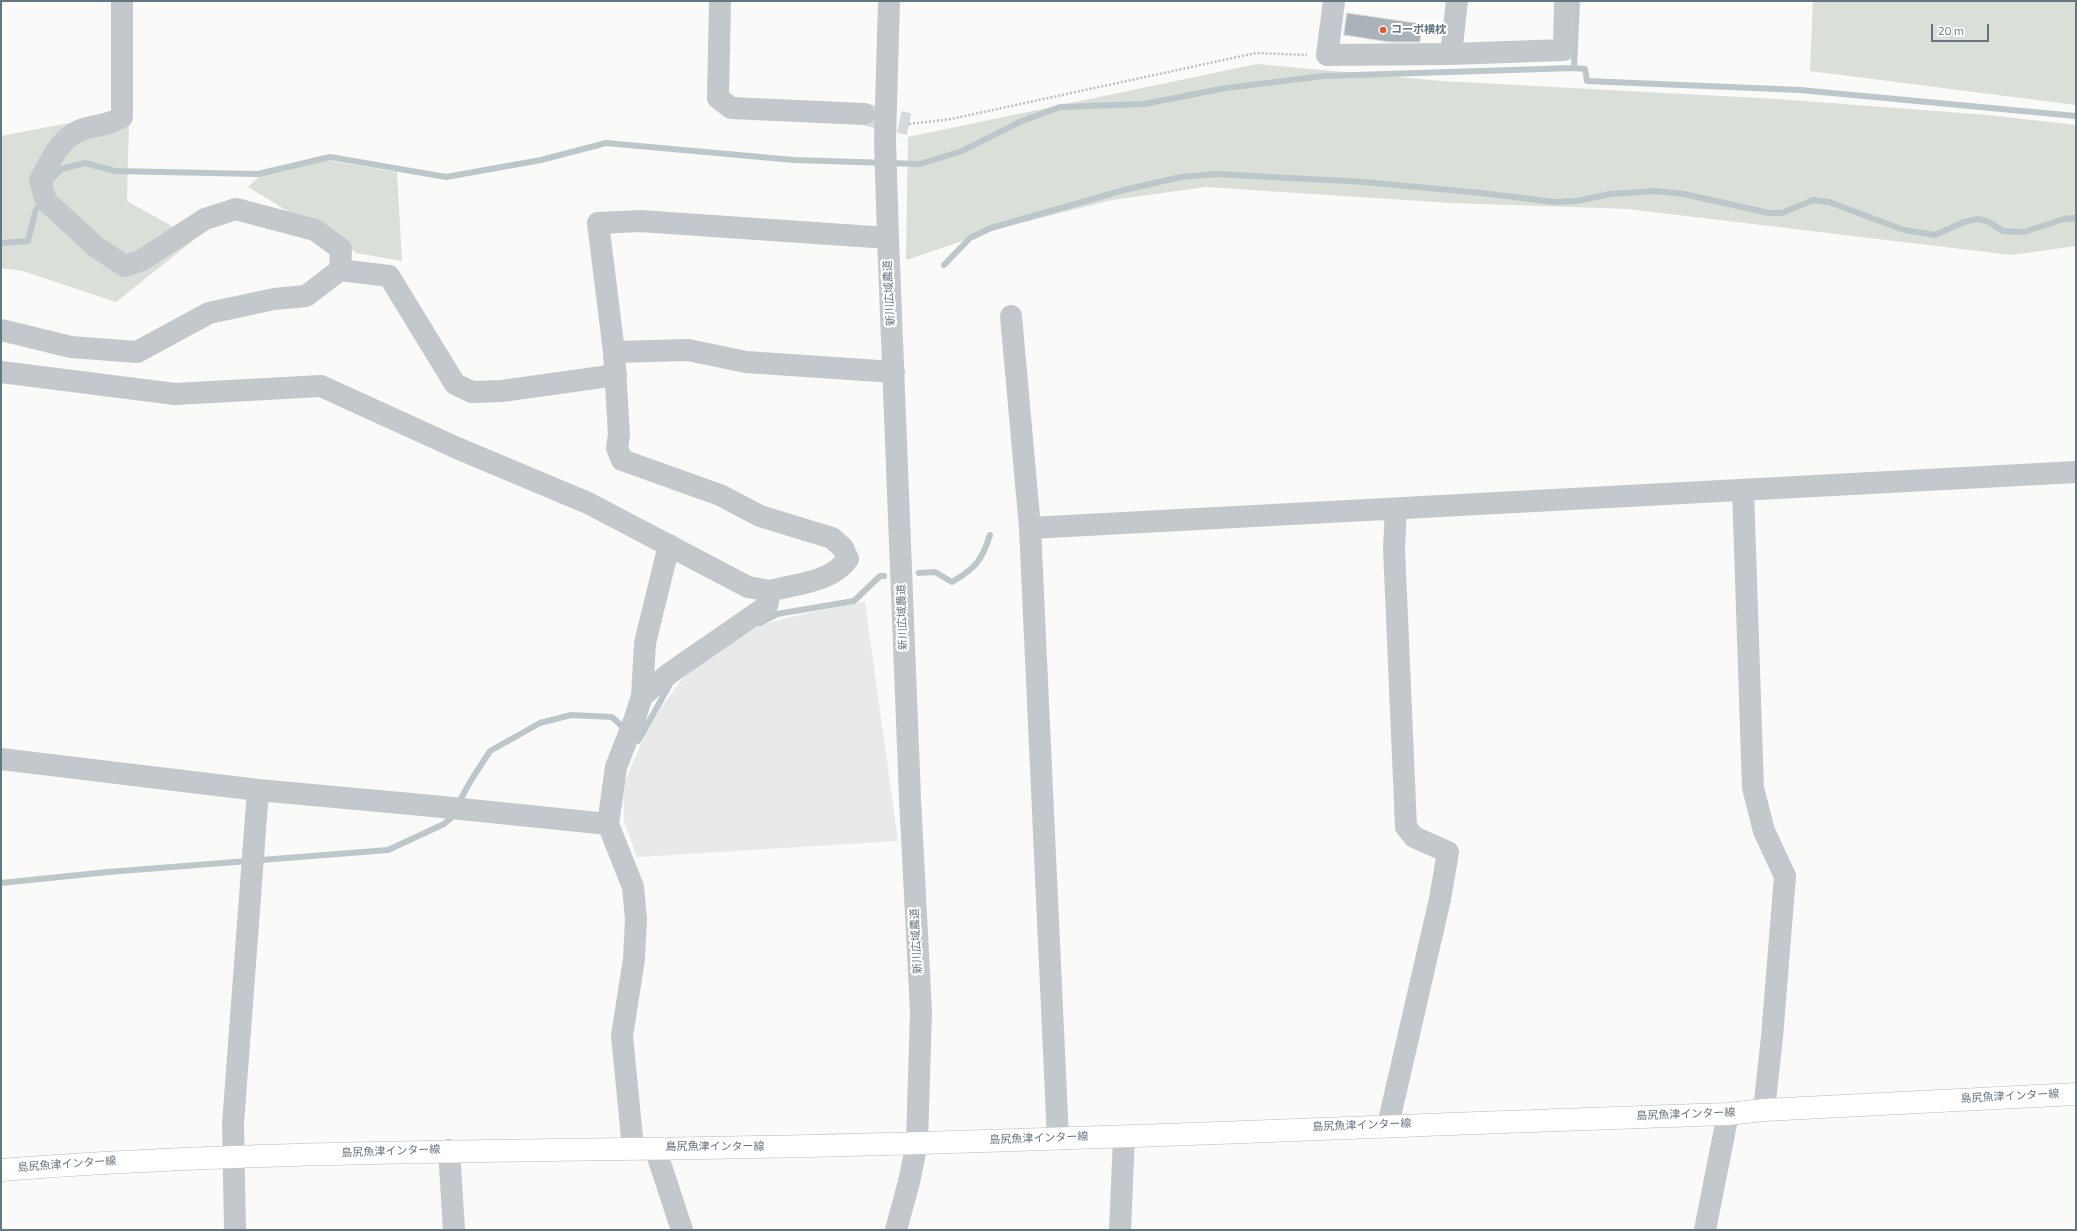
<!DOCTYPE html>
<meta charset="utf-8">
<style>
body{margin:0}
#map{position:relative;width:2077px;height:1231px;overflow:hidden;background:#fafaf8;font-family:"Titillium Web",sans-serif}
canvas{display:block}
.frame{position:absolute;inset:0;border:2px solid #657683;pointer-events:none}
.scale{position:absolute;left:1931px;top:24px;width:58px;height:18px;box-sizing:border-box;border:2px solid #657683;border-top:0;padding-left:5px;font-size:12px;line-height:14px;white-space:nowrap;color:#657683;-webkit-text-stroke:3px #fff;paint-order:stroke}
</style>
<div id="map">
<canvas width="2077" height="1231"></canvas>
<div class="frame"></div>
<div class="scale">20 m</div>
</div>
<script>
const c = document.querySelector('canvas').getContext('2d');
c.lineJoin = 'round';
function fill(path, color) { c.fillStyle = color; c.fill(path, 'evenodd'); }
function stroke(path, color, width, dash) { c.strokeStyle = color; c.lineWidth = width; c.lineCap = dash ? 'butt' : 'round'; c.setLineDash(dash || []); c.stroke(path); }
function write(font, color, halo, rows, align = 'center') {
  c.font = font + ' "Titillium Web","Noto Sans JP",sans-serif'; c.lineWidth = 4; c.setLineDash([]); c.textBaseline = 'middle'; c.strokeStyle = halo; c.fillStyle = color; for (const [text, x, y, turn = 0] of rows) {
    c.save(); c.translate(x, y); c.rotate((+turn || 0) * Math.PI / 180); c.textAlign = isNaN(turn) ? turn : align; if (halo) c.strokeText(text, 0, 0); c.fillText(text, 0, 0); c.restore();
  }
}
fill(new Path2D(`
 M 865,602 L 898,841 L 637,857 L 624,821 L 623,786 L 650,723 L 688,671 L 753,627 L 807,613 Z`), '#e8e9e9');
fill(new Path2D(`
 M 1813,1 L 2076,1 L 2076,105 L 1810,71 Z
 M 1257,64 L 1442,81 L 1777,99 L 1988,115 L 2076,125 L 2076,246 L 2011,255 L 1628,209 L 1451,203 L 1206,187 L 1112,200 L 1004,227 L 906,260 L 908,137 Z
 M 129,120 L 127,201 L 195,239 L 116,302 L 23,271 L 1,268 L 1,136 L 63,124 Z
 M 325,160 L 397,172 L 402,261 L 356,253 L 330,230 L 289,212 L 248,187 L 262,174 Z`), '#dadfd7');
stroke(new Path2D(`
 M 1574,68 L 1577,1
 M 50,181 L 61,169 L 85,163 L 115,171 L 258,174 L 330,157 L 446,177 L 541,160 L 606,143 L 794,160 L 920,164 L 962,151 L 1022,121 L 1060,107 L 1144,104 L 1226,88 L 1324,76 L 1574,68 L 1585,69 L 1587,81 L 1800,90 L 2076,116
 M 1,243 L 28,241 L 36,209
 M 944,265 L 970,238 L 991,228 L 1124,190 L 1181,177 L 1216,174 L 1364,182 L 1481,193 L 1554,202 L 1577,201 L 1610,194 L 1656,191 L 1684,194 L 1769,213 L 1782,213 L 1813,200 L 1829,202 L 1904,230 L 1935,235 L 1964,222 L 1978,219 L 1987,221 L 2003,231 L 2024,232 L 2064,219 L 2076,218
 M 919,573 L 935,572 L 952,582 C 976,568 982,560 990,535
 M 760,623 L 777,614 L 854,601 L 880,576 L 884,576
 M 633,736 L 638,741 L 669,686
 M 458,804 L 470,782 L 490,751 L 540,723 L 571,715 L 612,717 L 626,730
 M 1,883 L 108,872 L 388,850 L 444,824 L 451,818 L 454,812`), '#bbc7cb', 6);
const building = new Path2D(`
 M 1347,13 L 1422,24 L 1420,42 L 1389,42 L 1344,35 Z`);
fill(building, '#aab3b9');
stroke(building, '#dcdcda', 1);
stroke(new Path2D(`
 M 867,115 L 909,124`), '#d5d9db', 22, [22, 11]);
const major = new Path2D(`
 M 1,1170 C 270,1149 539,1152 808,1146 C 1115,1139 1421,1124 1728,1114 L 1764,1110 L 2076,1094`);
stroke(major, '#b5babe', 23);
stroke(new Path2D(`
 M 909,124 L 951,119 L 1256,53 L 1307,55`), '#bbbfc2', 2.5, [2, 2]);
stroke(new Path2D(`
 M 720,1 L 718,98 L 731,108 L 864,114
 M 889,1 L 885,140 L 888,238 L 910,798 L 921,1012 L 917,1143 L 909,1182 L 896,1230
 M 1334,1 L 1327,55 L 1451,54 L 1457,1
 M 1451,54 L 1564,50 L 1565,1
 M 888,238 L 640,221 L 598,223 L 614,352 L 688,350 L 746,362 L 894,372
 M 340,270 L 389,276 L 455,384 L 472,392 L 502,391 L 616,375
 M 1011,316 L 1030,528
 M 1,330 L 71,347 L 137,352 L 209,313 L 274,299 L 306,296 L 340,270 L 341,249 L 315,230 L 236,209 L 205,219 L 142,260 L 125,266 L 96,247 L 46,201 L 40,180 C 52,159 61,134 87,128 C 100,125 111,124 122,117 L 122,1
 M 614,352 L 619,435 L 617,448 L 622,460 L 720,495 L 760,516 L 832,538 L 843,548 L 848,559 C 832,582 796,584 770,591
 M 1,372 L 175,394 L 321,386 L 457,448 L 588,503 L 748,587 L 770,591 L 767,606 L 670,673 L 642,696
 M 1743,490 L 1753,788 L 1764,831 L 1785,876 L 1772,1037 L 1764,1110
 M 1,759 L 258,790
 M 608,824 L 616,767 L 634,721 L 642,696 L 645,643 L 669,545
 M 1388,1125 L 1440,899 L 1448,852 L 1414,837 L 1406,827 L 1394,548 L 1396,509
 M 1058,1139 L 1030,528 L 2076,472
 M 655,1148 L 682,1230
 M 449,1150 L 454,1230
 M 235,1230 L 233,1124 L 258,790 L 422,805 L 608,824 L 633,887 L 636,919 L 634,959 L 622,1036 L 633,1148
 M 1120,1230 L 1124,1137
 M 1705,1230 L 1728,1114`), '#c3c8cc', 22);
stroke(major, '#fff', 22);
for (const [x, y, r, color] of [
 [1383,30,4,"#e4572e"]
]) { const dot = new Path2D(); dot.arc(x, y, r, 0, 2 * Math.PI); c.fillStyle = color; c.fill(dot); stroke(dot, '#fff', 1.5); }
write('bold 11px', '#657683', '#fff', [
 ["コーポ横枕",1391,30]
], 'left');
write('11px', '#657683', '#fff', [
 ["新川広域農道",890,293,-93],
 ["新川広域農道",903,617,-92],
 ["新川広域農道",917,941,-93],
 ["島尻魚津インター線",2010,1097,-3],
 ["島尻魚津インター線",1686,1115,-2],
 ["島尻魚津インター線",1362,1126,-2],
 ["島尻魚津インター線",1039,1139,-2],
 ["島尻魚津インター線",715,1147],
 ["島尻魚津インター線",391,1152,-2],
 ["島尻魚津インター線",67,1165,-4]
]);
</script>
